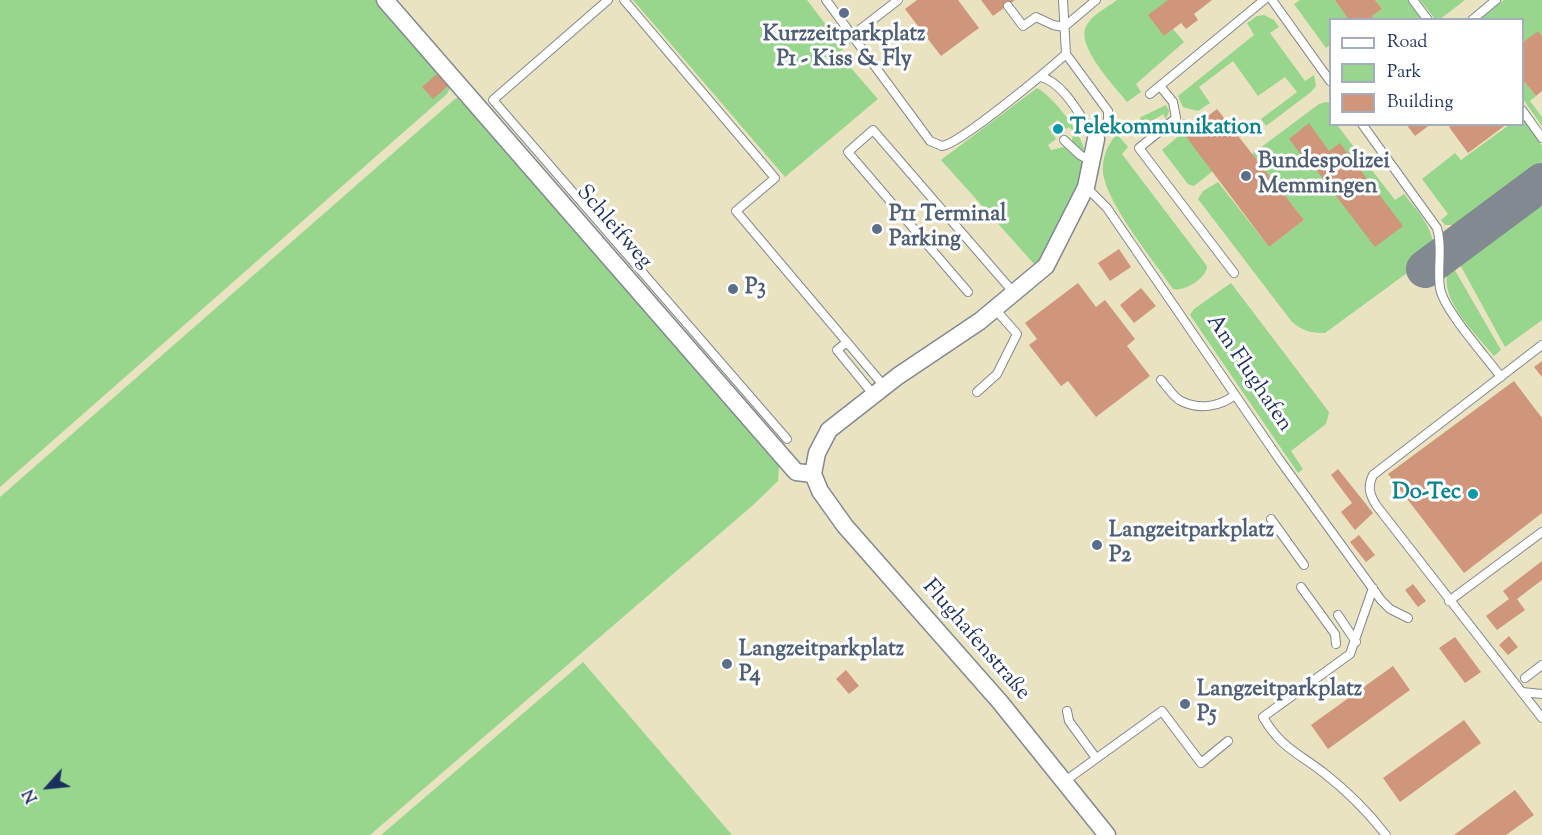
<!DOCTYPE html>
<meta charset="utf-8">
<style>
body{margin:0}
#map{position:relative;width:1542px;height:835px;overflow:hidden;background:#eae3c1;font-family:"Sorts Mill Goudy",serif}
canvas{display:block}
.legend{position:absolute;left:1329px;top:18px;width:195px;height:108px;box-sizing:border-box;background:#fff;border:2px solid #a4acbf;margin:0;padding:8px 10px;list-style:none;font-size:18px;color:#1b2f5e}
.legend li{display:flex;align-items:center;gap:12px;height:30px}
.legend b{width:30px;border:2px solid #a4acbf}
.north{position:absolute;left:18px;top:757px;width:60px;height:60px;-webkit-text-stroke:4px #fff;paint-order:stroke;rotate:243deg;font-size:16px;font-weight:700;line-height:24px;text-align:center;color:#1b2f5e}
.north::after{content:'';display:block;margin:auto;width:21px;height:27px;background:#1b2f5e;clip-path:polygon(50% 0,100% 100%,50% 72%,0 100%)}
</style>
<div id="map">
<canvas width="1542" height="835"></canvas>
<ul class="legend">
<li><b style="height:8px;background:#fff"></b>Road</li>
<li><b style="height:16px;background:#97d68c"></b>Park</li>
<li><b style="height:16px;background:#cf967b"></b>Building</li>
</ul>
<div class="north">N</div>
</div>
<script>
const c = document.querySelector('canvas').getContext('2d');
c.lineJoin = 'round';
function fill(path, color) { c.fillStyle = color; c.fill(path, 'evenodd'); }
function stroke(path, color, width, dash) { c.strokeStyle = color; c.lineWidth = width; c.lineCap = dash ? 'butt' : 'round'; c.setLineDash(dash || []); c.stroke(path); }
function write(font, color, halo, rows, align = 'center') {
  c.font = font + ' "Sorts Mill Goudy",serif'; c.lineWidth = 6; c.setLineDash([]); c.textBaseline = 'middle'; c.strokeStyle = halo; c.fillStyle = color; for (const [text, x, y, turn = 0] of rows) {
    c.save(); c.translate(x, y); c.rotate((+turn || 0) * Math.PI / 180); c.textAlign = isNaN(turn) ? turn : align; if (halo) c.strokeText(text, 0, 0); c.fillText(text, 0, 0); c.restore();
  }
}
fill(new Path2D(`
 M 0,0 L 378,0 L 452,85 L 447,94 L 0,487 Z
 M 633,0 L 807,0 L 842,46 L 850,41 L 851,43 L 838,53 L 878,99 L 785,177 Z
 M 1117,0 L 1168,0 L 1164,36 L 1173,29 L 1184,42 L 1136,84 L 1141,92 L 1127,102 C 1115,86 1072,43 1088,23 C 1094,14 1108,7 1117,0 Z
 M 1300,0 L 1335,0 L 1349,19 L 1330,20 L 1330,45 L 1326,48 L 1294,4 Z
 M 1375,0 L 1410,0 L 1424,19 L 1374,19 L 1372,16 L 1382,9 Z
 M 1420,0 L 1465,0 L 1439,20 L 1435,19 Z
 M 1504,0 L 1542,0 L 1542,36 L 1538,31 L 1523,43 L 1522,20 L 1478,20 Z
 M 1264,15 L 1274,20 L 1279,27 L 1270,33 L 1305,81 L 1314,75 L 1316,86 L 1311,92 L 1266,126 L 1261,119 L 1297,92 L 1285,77 L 1258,96 L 1233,61 L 1199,87 L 1210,103 L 1198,111 L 1183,107 L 1178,96 L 1254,35 L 1247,23 L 1257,16 Z
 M 1522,79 L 1536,96 L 1530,101 L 1542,117 L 1542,126 L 1523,99 Z
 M 1037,88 C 1053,96 1083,135 1085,153 L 1072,142 L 1073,131 L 1069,127 L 1066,129 L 1058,120 L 1048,127 L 1056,139 L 1048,145 L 1051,150 L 1064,147 L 1083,163 L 1083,167 L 1077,188 L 1040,262 L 1035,265 L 941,160 Z
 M 456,98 L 463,99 L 779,465 L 778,481 L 752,506 L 370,835 L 0,835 L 0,497 Z
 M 1326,102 L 1330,103 L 1330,124 L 1337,125 L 1395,200 L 1404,194 C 1418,212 1436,229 1433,254 L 1325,333 C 1311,333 1303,331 1292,322 L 1198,199 L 1203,191 L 1218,182 L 1269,247 L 1304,220 L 1252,154 L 1319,104 Z
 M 1166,105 L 1169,111 L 1166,119 L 1163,114 L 1144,126 L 1139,120 L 1141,117 Z
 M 1523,117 L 1542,146 L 1542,162 L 1460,225 L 1445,225 L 1441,220 L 1448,214 L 1422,179 L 1455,153 L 1461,160 L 1509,125 L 1522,124 Z
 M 1184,119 L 1198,124 L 1213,171 L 1194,186 L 1188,184 L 1162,150 L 1187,129 L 1181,121 Z
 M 1117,134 L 1128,147 L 1122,154 L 1207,266 C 1207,278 1184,292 1173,289 C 1154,261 1107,204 1103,173 C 1102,158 1107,145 1117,134 Z
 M 1542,196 L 1542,320 L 1505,347 L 1458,261 Z
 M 1452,265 L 1501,350 L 1494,356 C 1477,335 1431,292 1452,265 Z
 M 1231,283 L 1329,412 L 1326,424 L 1291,451 L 1303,469 L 1298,473 L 1190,315 L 1194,309 Z
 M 583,662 L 732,835 L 381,835 Z`), '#97d68c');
stroke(new Path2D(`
 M 1425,269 L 1542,182`), '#828990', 38);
fill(new Path2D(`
 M 917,0 L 958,0 L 979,28 L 941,56 L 905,9 Z
 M 981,0 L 1015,0 L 993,16 Z
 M 1168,0 L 1212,0 L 1194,14 L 1198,20 L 1186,29 L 1181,23 L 1164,36 L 1148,15 Z
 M 1335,0 L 1375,0 L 1382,9 L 1372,16 L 1375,20 L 1349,20 Z
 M 1538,31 L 1542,36 L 1542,91 L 1536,96 L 1522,79 L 1522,43 Z
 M 437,74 L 448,86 L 433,99 L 422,87 Z
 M 1217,109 L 1304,220 L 1269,247 L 1184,134 Z
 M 1059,122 L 1064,130 L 1057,135 L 1051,128 Z
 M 1309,123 L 1329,151 L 1340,143 L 1403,226 L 1375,247 L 1311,163 L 1309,165 L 1289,139 Z
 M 1406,124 L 1431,124 L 1415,136 Z
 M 1453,124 L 1507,124 L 1468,153 L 1449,127 Z
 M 1119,249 L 1131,267 L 1110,281 L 1098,263 Z
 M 1078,283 L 1096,307 L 1105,300 L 1135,339 L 1127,346 L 1150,376 L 1096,417 L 1068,381 L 1061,386 L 1029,345 L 1037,339 L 1025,323 Z
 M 1141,288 L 1156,306 L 1134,323 L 1120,305 Z
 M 1542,361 L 1542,377 L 1534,367 Z
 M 1514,381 L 1542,418 L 1542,513 L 1464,573 L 1388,474 Z
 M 1338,469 L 1373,513 L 1355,530 L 1341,512 L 1352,503 L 1331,475 Z
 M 1359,535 L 1375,555 L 1366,562 L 1350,542 Z
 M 1542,561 L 1542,580 L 1517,599 L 1525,610 L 1497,630 L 1486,616 L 1509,599 L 1503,591 Z
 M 1413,584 L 1426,601 L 1418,607 L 1405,590 Z
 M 1509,636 L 1518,647 L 1508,655 L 1499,645 Z
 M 1455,637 L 1481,672 L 1465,683 L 1439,648 Z
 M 1393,666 L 1410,690 L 1328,749 L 1311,725 Z
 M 846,670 L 859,686 L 849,694 L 836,679 Z
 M 1464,720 L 1481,743 L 1400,802 L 1383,778 Z
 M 1515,790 L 1534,815 L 1506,835 L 1454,835 Z`), '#cf967b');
const lane = new Path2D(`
 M 608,0 L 493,100 L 787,439
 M 624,0 L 775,178 L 736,211 L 884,386
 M 826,0 L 930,141 L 942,146 C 960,144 1048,70 1066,54
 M 1272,0 L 1330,81
 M 1413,0 L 1428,20
 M 1008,6 L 1023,26 L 1036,17 L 1053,25 L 1064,27
 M 1472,20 L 1496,0
 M 1064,27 L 1096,0
 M 853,35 L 898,0
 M 1041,77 C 1065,83 1082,120 1096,139 L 1108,122 L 1108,111 L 1066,54 L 1063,0
 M 1160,86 L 1173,102 L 1176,118 L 1139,148 L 1234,273
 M 1150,94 L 1264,0
 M 1522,110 L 1542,138
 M 1362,124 L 1437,228 C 1443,247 1437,268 1440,288 C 1443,309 1487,358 1501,377
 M 1064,140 L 1080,155 L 1091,161
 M 1086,187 L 1107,208 L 1279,459 L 1381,600 L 1390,609 L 1408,618
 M 968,292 L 848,152 L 873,130 L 1014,293
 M 847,342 L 837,350 L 873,394
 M 1542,345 L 1373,475 C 1367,487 1370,495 1376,505 L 1542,718
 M 1161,380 C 1167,386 1173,397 1181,401 C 1199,410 1219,407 1235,395
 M 977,392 L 997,374 L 1017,334 L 995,309
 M 1271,519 L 1304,565
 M 1301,587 L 1335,634 L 1336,644
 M 1373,588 L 1350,654 L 1263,717 C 1280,747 1298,753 1324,773 C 1347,791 1368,812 1386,835
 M 1449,601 L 1542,532
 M 1338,615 L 1356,642
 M 1525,678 L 1542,665
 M 1522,692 L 1542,694
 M 1067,711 L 1069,721 L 1096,758
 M 1065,781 L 1162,711 L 1201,763 L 1228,741`);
const street = new Path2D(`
 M 385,0 L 796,472 L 813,474
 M 1096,139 L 1086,187 L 1046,266 L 980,321 L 898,376 L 829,430 L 817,453 L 813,474 L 820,491 L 845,526 L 1000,702 L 1107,835`);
stroke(lane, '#828990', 10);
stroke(street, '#828990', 19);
stroke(lane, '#fff', 8);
stroke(street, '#fff', 16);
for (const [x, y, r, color] of [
 [844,13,6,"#5c6f8a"],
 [1058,129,6,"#0f9aa8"],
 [1246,176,6,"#5c6f8a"],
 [877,229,6,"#5c6f8a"],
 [733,289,6,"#5c6f8a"],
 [1473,494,6,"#0f9aa8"],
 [1097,545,6,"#5c6f8a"],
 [727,664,6,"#5c6f8a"],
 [1185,704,6,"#5c6f8a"]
]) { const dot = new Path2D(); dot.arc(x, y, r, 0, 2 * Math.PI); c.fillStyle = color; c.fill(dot); stroke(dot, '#fff', 2); }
write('bold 22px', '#4e5e75', '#fff', [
 ["Kurzzeitparkplatz",844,36,"center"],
 ["P1 - Kiss & Fly",844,61,"center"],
 ["Bundespolizei",1258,163],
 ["Memmingen",1258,188],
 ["P11 Terminal",889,216],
 ["Parking",889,241],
 ["P3",745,289],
 ["Langzeitparkplatz",1109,532],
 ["P2",1109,557],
 ["Langzeitparkplatz",739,651],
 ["P4",739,676],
 ["Langzeitparkplatz",1197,691],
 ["P5",1197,716]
], 'left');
write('bold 22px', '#0d838f', '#fff', [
 ["Telekommunikation",1070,129],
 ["Do-Tec",1461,494,"right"]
], 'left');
write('22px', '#1b2f5e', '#fff', [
 ["Schleifweg",613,228,49],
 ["Am Flughafen",1248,374,56],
 ["Flughafenstraße",975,641,49]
]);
</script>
